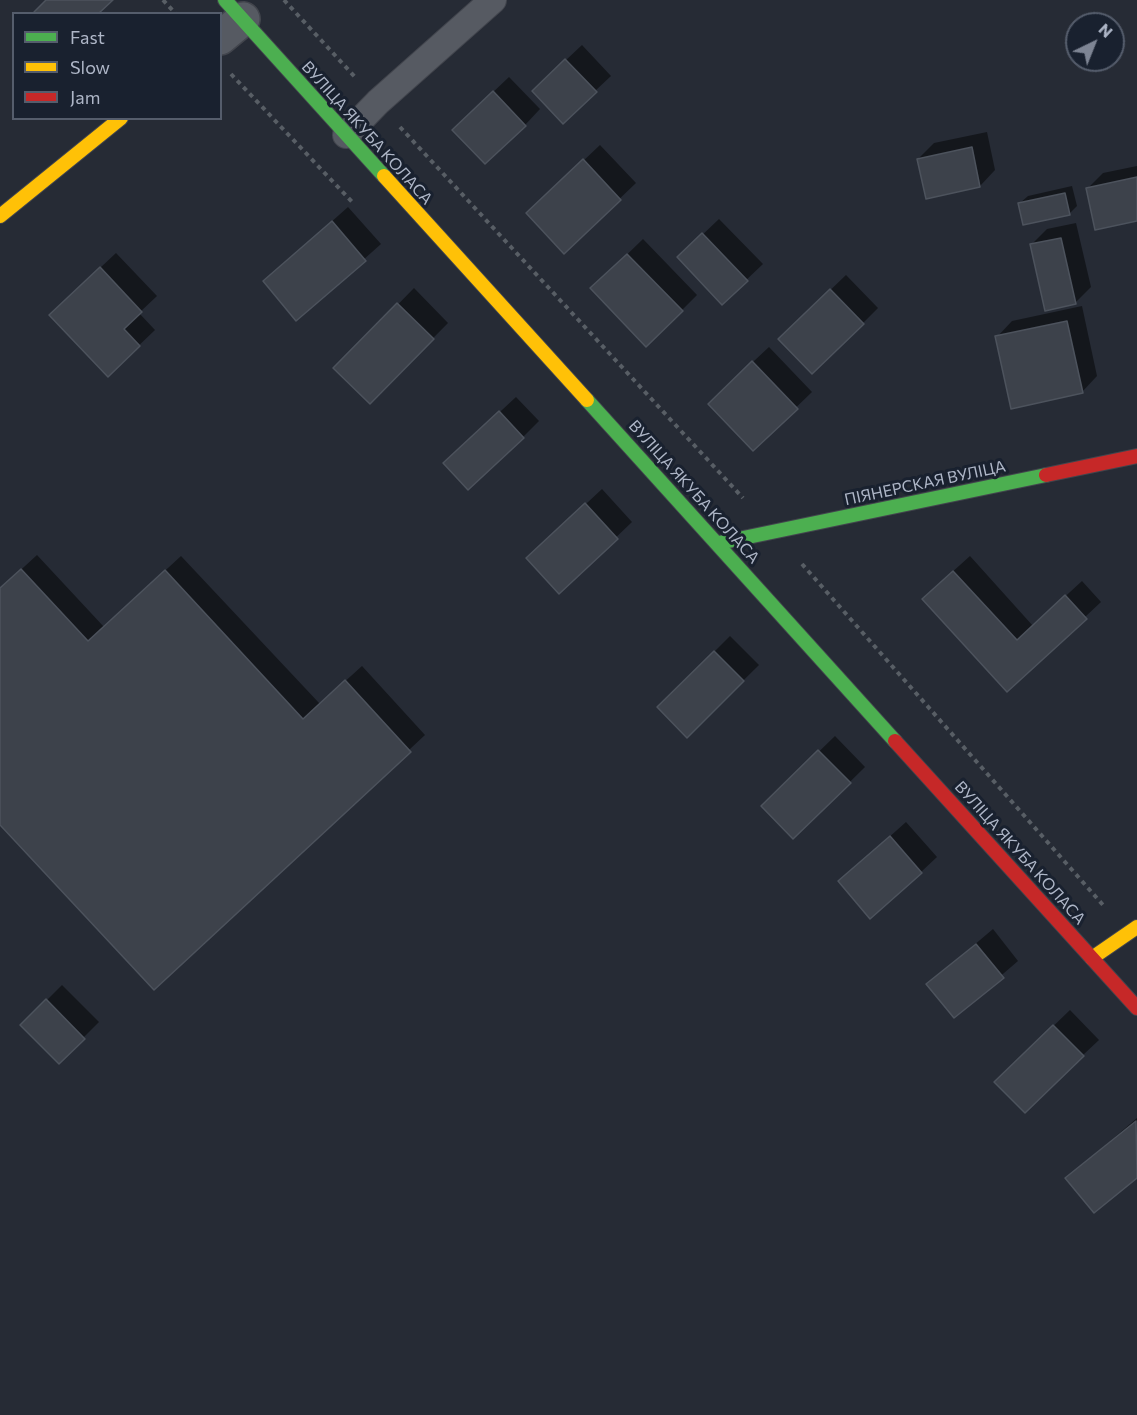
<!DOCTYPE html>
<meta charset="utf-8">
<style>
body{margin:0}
#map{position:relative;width:1137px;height:1415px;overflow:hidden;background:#262b35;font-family:Commissioner,sans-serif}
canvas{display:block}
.legend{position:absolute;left:12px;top:12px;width:210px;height:108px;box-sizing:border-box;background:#19212f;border:2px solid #555d6c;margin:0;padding:8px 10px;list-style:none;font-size:18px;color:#aeb6c7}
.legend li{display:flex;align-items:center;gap:12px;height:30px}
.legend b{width:30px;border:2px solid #555d6c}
.north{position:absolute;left:1065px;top:12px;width:60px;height:60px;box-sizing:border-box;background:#19212f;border:2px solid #555d6c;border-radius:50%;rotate:43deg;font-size:16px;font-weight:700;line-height:24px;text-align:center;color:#aeb6c7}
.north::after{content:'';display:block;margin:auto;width:21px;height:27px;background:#7e8594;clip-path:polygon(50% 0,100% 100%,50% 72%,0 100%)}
</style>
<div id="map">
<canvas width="1137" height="1415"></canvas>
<ul class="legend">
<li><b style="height:8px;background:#4caf50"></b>Fast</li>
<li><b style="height:8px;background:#ffc107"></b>Slow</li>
<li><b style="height:8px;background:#c62828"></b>Jam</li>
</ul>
<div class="north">N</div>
</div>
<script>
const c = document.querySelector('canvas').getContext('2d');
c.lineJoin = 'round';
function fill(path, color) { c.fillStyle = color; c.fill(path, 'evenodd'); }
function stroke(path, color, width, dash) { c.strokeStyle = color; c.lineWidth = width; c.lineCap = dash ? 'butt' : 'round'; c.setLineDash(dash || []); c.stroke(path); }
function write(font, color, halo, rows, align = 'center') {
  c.font = font + ' Commissioner,sans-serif'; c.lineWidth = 6; c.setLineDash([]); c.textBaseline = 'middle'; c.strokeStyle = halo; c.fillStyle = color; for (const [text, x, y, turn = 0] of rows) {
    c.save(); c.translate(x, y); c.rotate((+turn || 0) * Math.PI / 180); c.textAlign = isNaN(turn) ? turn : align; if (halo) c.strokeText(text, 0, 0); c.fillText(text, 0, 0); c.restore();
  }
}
fill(new Path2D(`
 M 582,45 L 611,76 L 595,91 L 549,76 Z
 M 509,77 L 540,109 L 525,125 L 470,114 Z
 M 987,132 L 995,170 L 980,186 L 918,159 L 934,143 Z
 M 600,145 L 636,183 L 564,252 L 544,198 Z
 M 1137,166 L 1137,219 L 1088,188 L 1103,173 Z
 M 1072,186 L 1077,206 L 1069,214 L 1020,203 L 1028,196 Z
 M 348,207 L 381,244 L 297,319 L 265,281 Z
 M 719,219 L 763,264 L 722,303 L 679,257 Z
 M 1076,223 L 1091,287 L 1075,303 L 1031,245 L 1047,229 Z
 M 643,239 L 697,295 L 682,310 L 608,273 Z
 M 116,253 L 157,296 L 139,313 L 155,330 L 108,375 L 67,299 Z
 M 846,275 L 878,308 L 863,323 L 795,324 Z
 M 414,288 L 448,323 L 370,402 L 336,368 Z
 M 1082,306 L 1097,376 L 1082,392 L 997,337 L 1012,321 Z
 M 769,347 L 812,392 L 753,449 L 725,388 Z
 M 516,397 L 539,421 L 523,437 L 461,448 Z
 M 602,489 L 632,522 L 559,592 L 544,543 Z
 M 37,555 L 104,627 L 181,556 L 320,704 L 362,666 L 425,735 L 154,988 L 0,822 L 0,589 Z
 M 970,556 L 1033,626 L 1082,581 L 1101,602 L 1007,690 L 940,583 Z
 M 730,636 L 759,665 L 687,736 L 659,707 Z
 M 835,736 L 865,767 L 794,837 L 763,806 Z
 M 906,822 L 937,857 L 921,872 L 840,881 Z
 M 993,929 L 1018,961 L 954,1016 L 928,984 Z
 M 62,985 L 99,1022 L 59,1062 L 22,1025 Z
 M 1070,1010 L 1099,1040 L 1083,1055 L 1012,1066 Z
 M 1137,1118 L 1137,1176 L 1094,1211 L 1067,1178 Z`), '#0007');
const building = new Path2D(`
 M 46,0 L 113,0 L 98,14 L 35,14 L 34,12 Z
 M 565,59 L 597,92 L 563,124 L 532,91 Z
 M 493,91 L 526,126 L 485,164 L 452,130 Z
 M 972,147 L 980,187 L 926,199 L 917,159 Z
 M 583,159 L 621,200 L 564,254 L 526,213 Z
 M 1137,177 L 1137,221 L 1095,230 L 1086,188 Z
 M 1065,193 L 1070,215 L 1023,225 L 1018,203 Z
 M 332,221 L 366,261 L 296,321 L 263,281 Z
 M 702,233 L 748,281 L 722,305 L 677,257 Z
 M 1061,238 L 1076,304 L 1045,311 L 1030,244 Z
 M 627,254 L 683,311 L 646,347 L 590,288 Z
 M 100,267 L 142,312 L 124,329 L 140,346 L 108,377 L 49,315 Z
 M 830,289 L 864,324 L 812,374 L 778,339 Z
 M 397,303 L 434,339 L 370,404 L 333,368 Z
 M 1067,321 L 1083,393 L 1011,409 L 995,336 Z
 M 752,361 L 798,409 L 753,451 L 708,404 Z
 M 499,411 L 524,438 L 468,490 L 443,463 Z
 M 585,503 L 618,539 L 559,594 L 526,558 Z
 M 21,569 L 88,641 L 165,570 L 303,719 L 345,680 L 411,752 L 154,990 L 0,825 L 0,588 Z
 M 953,571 L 1017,640 L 1065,595 L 1087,619 L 1007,692 L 922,599 Z
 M 714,651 L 744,681 L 687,738 L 657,707 Z
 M 818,750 L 851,783 L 793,839 L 761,806 Z
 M 890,836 L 922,873 L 870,919 L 838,881 Z
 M 976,944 L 1004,978 L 954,1018 L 926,984 Z
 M 46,999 L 85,1039 L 59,1064 L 20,1025 Z
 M 1053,1025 L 1084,1056 L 1025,1113 L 994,1082 Z
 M 1136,1121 L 1137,1178 L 1094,1213 L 1065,1178 Z`);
fill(building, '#3d424b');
stroke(building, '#4d535d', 1.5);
const lane = new Path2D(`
 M 346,135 L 378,102 L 493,0`);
const street = new Path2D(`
 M 220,38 L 243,19`);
const fast = new Path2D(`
 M 225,0 L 384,176
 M 587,400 L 895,741
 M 719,543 L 1046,475`);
const slow = new Path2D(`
 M 384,176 L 587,400
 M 0,216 L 121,118
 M 1092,958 L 1137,927`);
const jam = new Path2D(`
 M 1046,475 L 1137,456
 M 895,741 L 1137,1008`);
stroke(lane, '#42454d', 28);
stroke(street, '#42454d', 36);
stroke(fast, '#42454d', 16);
stroke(slow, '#42454d', 16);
stroke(jam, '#42454d', 16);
stroke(new Path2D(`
 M 163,0 L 176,14
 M 284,0 L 355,77
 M 231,74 L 354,204
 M 400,127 L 743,498
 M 802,564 L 1103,905`), '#585e65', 4, [4.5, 4.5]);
stroke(lane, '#565a62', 26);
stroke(street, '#565a62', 33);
stroke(fast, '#4caf50', 14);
stroke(slow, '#ffc107', 14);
stroke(jam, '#c62828', 14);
write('16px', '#aeb6c7', '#19212f', [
 ["ВУЛІЦА ЯКУБА КОЛАСА",367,133,48],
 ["ПІЯНЕРСКАЯ ВУЛІЦА",925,483,-12],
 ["ВУЛІЦА ЯКУБА КОЛАСА",694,492,48],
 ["ВУЛІЦА ЯКУБА КОЛАСА",1020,853,48]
]);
</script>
